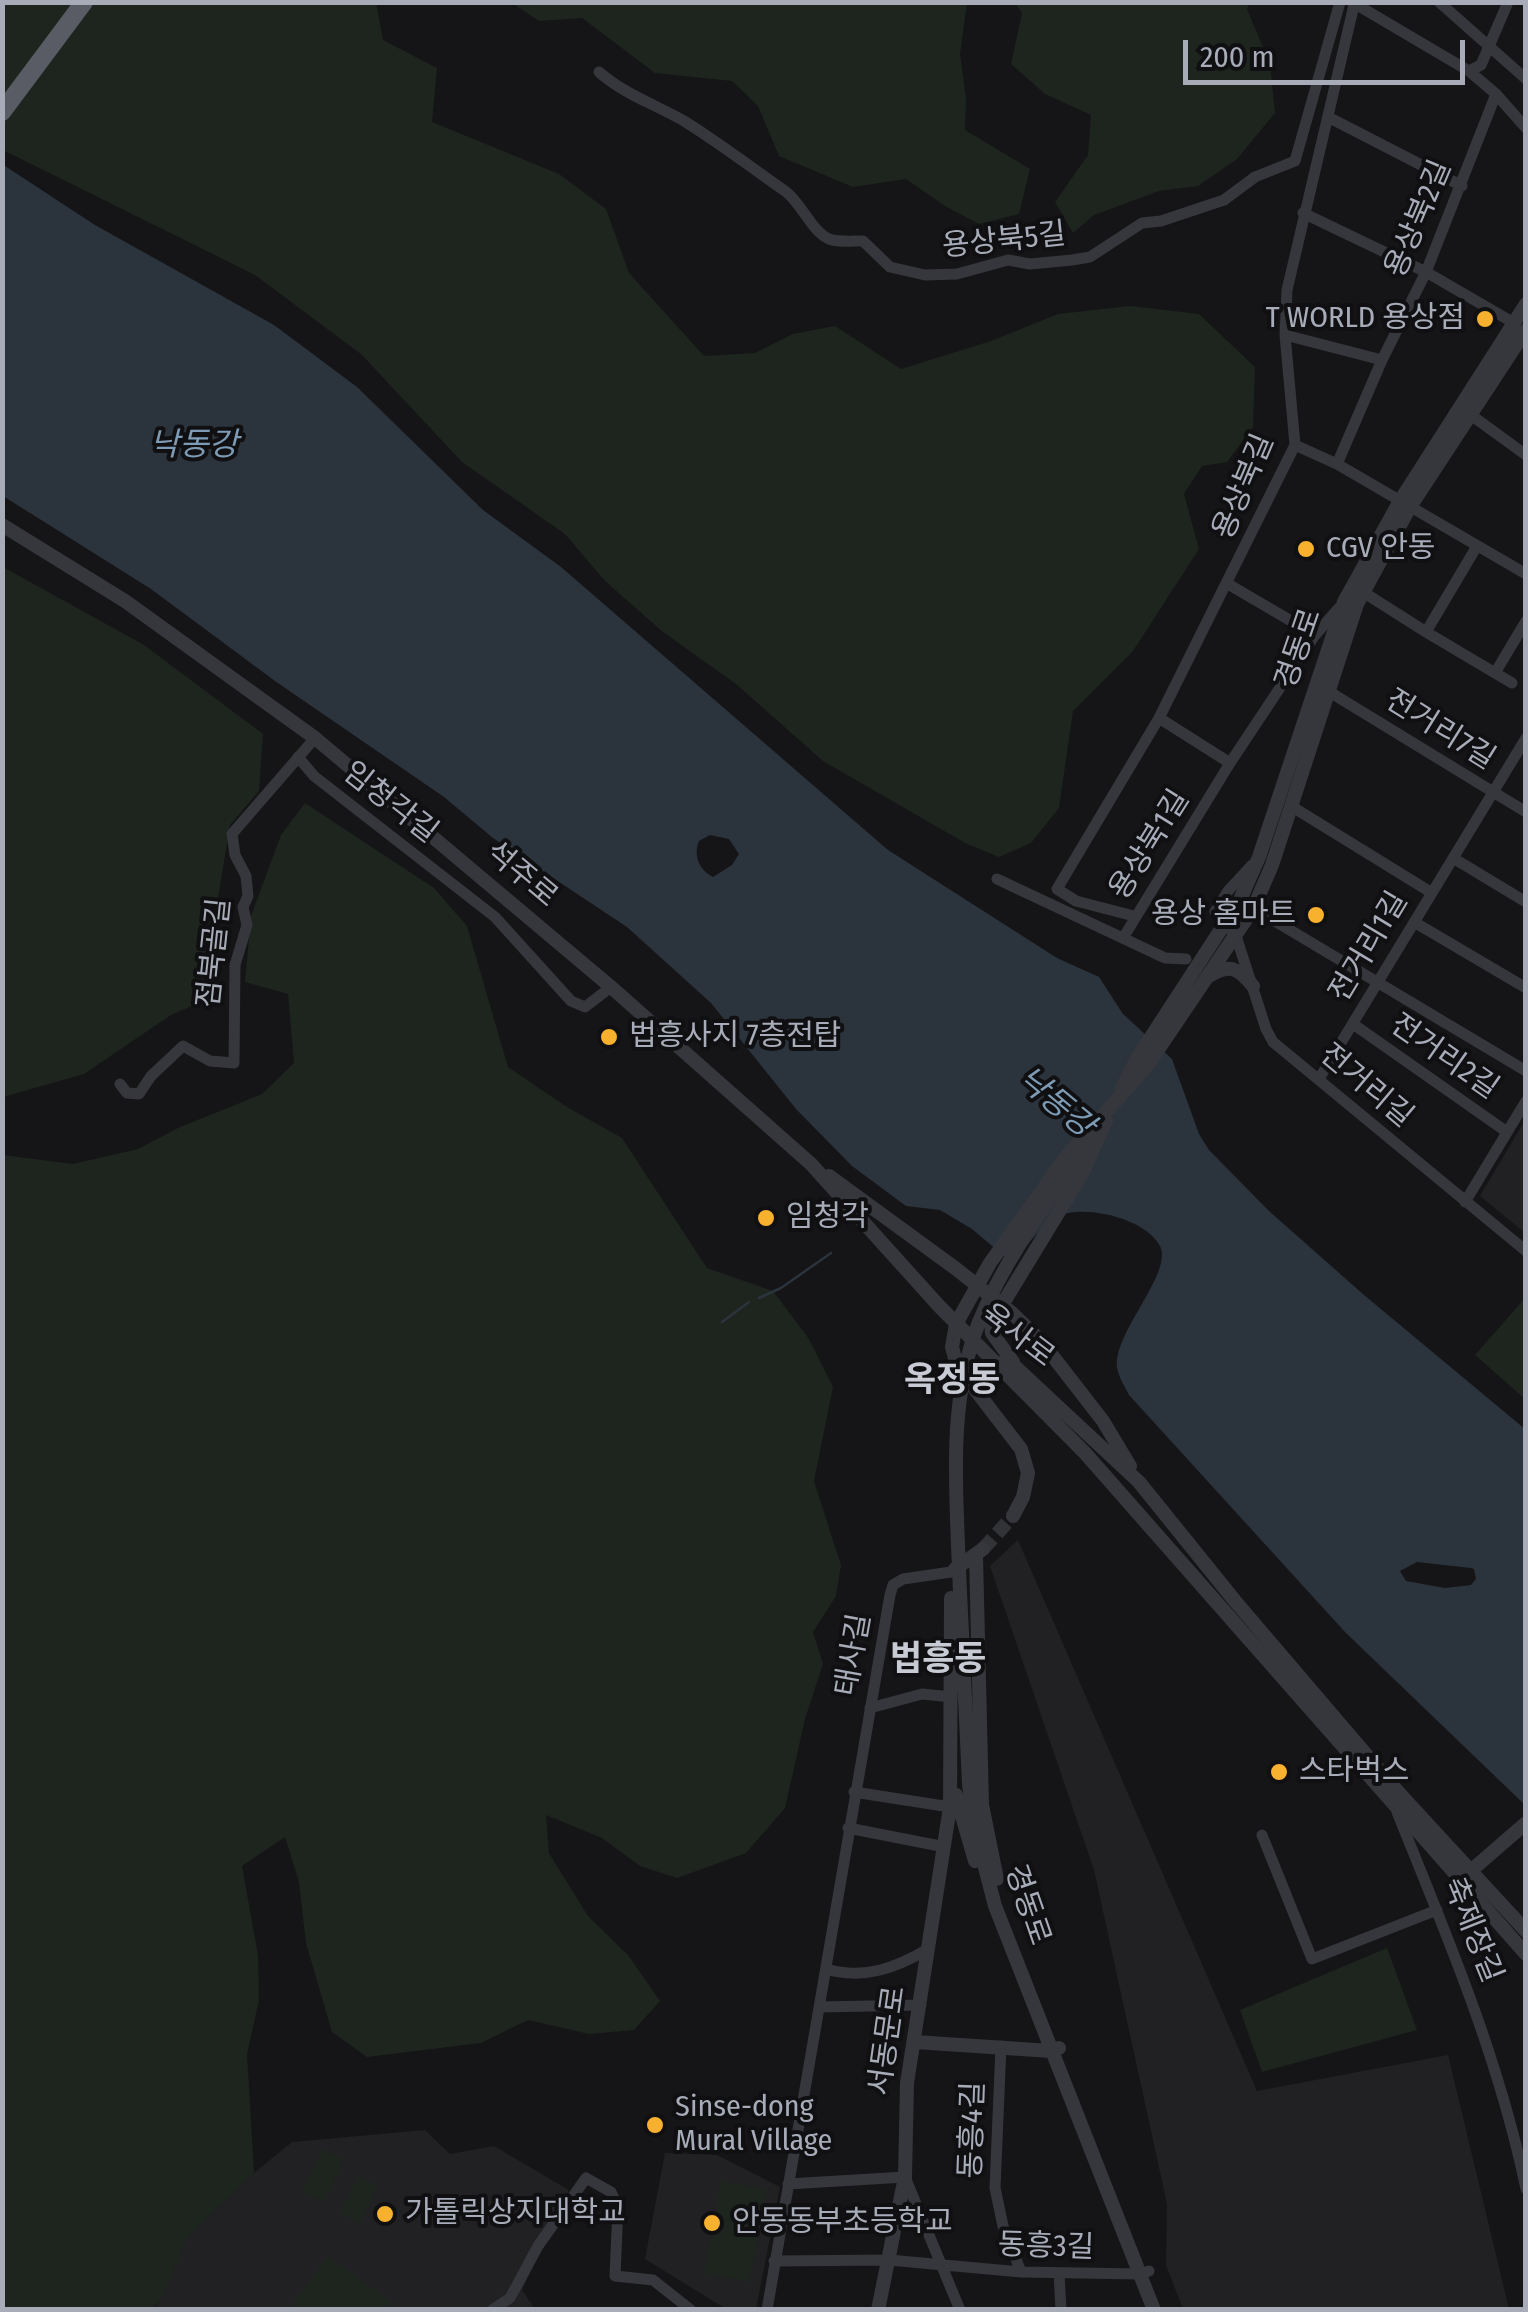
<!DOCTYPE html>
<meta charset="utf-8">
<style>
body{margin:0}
#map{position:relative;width:1528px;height:2312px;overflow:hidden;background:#151517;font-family:"Fira Sans Condensed",sans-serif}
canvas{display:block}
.frame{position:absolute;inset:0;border:5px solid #a7acb8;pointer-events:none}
.scale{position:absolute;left:1183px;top:40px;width:282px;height:45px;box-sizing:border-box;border:5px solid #a7acb8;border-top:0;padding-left:12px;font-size:30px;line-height:35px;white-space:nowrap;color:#a7acb8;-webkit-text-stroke:8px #101012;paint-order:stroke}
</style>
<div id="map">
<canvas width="1528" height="2312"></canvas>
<div class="frame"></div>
<div class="scale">200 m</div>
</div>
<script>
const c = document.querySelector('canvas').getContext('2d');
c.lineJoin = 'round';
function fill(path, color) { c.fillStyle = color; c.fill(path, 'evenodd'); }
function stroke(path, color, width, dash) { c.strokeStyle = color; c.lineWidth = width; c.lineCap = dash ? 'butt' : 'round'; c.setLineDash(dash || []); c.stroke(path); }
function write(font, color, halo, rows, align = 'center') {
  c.font = font + ' "Fira Sans Condensed","Noto Sans KR",sans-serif'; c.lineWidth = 8; c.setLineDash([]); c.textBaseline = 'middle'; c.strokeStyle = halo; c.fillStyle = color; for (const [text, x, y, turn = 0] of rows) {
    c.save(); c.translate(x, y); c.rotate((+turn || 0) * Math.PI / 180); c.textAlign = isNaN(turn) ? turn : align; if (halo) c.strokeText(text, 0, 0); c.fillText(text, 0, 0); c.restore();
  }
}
fill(new Path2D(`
 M 1525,1120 L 1526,1233 L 1525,1233 L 1480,1196 Z
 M 1018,1540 L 1257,2091 L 1448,2055 L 1509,2309 L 1183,2309 L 1166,2265 L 1167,2204 L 1094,1870 L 990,1566 Z
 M 425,2130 L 450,2154 L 494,2146 L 569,2190 L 522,2290 L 535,2309 L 153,2310 L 162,2297 L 172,2253 L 254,2173 L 292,2142 Z
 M 665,2153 L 717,2155 L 780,2187 L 756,2309 L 726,2309 L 645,2259 Z`), '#212124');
fill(new Path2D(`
 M 2,3 L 376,3 L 383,40 L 437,68 L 432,122 L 559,174 L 606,209 L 629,273 L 704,356 L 755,353 L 793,334 L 835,326 L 901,369 L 991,341 L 1058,314 L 1130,306 L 1199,314 L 1255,367 L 1253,427 L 1227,462 L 1202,466 L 1184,494 L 1199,549 L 1133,651 L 1073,711 L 1059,808 L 1031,843 L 999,857 L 965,843 L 823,761 L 736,684 L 663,632 L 605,581 L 565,534 L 462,462 L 361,354 L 255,275 L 3,150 Z
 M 512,3 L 967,3 L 960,54 L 966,98 L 965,130 L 1030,169 L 1019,214 L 979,224 L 945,206 L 906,179 L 853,187 L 779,156 L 758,106 L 732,81 L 655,73 L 582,18 L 539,21 Z
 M 1015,3 L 1249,3 L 1247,9 L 1270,64 L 1275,113 L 1237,159 L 1198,186 L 1159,191 L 1094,215 L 1073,233 L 1055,202 L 1088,155 L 1091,115 L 1045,94 L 1011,64 L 1022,13 Z
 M 3,567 L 144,645 L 263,734 L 259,791 L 230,825 L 201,1002 L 171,1015 L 84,1074 L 3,1097 Z
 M 305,803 L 434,888 L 467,926 L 508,1067 L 567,1107 L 622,1138 L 707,1268 L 773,1291 L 809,1339 L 833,1387 L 814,1481 L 841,1565 L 836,1596 L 813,1632 L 823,1664 L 805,1719 L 785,1808 L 746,1853 L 677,1878 L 640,1866 L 602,1838 L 546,1815 L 549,1853 L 588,1916 L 628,1955 L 660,2001 L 634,2030 L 589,2034 L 528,2020 L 481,2043 L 367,2057 L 332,2032 L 306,1943 L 299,1882 L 285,1837 L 242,1866 L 258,1955 L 259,2000 L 247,2054 L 254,2173 L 187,2239 L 162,2297 L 153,2309 L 3,2310 L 3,1155 L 73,1164 L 138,1149 L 178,1128 L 262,1094 L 294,1063 L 288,994 L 245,982 L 251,916 L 281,835 Z
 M 1525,1298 L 1525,1399 L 1475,1355 Z
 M 1387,1948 L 1417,2030 L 1262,2072 L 1240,2010 Z
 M 323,2149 L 344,2159 L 324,2202 L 302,2192 Z
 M 358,2176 L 378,2186 L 360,2223 L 340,2213 Z
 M 721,2181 L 766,2190 L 749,2282 L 704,2273 Z
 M 328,2256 L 391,2302 L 386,2309 L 289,2309 Z`), '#1d251e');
fill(new Path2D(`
 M 2,164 L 95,225 L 274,325 L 357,387 L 483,510 L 561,567 L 888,850 L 1057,958 L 1099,977 L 1123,1014 L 1172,1059 L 1199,1134 L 1209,1150 L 1269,1211 L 1364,1295 L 1525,1429 L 1525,1805 L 1345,1632 L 1129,1395 C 1125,1387 1118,1376 1117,1367 C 1114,1331 1173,1274 1160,1246 C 1146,1218 1082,1203 1056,1217 C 1042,1224 1029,1244 1018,1256 L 1004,1256 L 972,1229 L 940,1210 L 906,1206 L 852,1166 L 796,1109 L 711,1003 L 627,927 L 493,838 L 444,797 L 275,681 L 151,589 L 3,496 ZM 710,835 L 729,839 L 739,854 L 732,865 L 713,877 C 699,870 693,855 699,841 ZM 1417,1562 L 1471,1568 L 1474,1569 L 1476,1579 L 1471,1585 L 1445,1588 L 1406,1581 L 1400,1571 Z`), '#2b343c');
stroke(new Path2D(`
 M 759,1298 L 781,1288 L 831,1253
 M 722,1322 L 749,1302`), '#2b343c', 2.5);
stroke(new Path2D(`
 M 983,1549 L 1013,1516`), '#323337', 14, [14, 7]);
stroke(new Path2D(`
 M 1352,2 L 1469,71 L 1496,94 L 1526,128
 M 1439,2 L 1526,79
 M 1469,71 L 1481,65 L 1508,2
 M 599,72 C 624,94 654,104 684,121 C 718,142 752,168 785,191 C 802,203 812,234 832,240 C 842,242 853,241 863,241 L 890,267 L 925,275 L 957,274 L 1008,260 L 1030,264 L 1072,260 L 1090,257 L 1142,223 L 1161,221 L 1224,200 L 1255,177 L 1295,161 L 1340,2
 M 1328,117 L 1462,186
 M 1303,213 L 1426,272 L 1514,323
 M 1285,335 L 1382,360
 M 1471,415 L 1526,455
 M 1295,445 L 1337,464 L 1526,574
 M 1337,464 L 1382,360 L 1426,272 L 1496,94
 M 1477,546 L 1426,632 L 1495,673 L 1526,621
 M 1228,584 L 1315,635
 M 1363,592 L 1426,632
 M 1495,673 L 1512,683
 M 1328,691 L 1526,812
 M 1159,718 L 1230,763
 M 298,757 L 314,776 L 495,917 L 571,1001 L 585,1007 L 611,987
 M 1291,806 L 1432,893
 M 1453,858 L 1526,902
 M 997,879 L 1165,958 L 1186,959
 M 1248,905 L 1526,1071
 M 1215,912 L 1228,891 L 1252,865
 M 1134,916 L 1076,901 L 1057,889 L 1159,718 L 1295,445 L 1285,335 L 1287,290 L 1354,5
 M 1414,922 L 1526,988
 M 1232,933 L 1236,936 L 1266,1029 L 1273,1042 L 1526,1251
 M 1123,938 L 1230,763 L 1315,635 L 1339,608
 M 1353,1024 L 1507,1132
 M 1319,1079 L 1526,738
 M 120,1084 L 127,1093 L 139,1094 L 151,1076 L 183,1046 L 210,1061 L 234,1063 L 235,965 L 247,925 L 243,907 L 248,896 L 246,876 L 235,855 L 232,834 L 315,738
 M 1465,1202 L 1526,1101
 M 870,1708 L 922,1694 L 952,1697
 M 854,1792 L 950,1807
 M 1397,1812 C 1447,1936 1499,2058 1526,2189
 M 848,1828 L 945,1847
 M 1262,1835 L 1312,1959 L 1437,1910
 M 826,1969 C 864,1980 896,1968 928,1949
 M 820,2007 L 921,2005
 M 1001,2046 L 995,2188 L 1003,2226 L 1021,2272
 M 788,2184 L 905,2177 L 960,2310
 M 774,2261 L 889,2260 L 1021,2272 L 1140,2274 L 1149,2271
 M 1059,2273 L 1061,2310
 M 492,2310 L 510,2298 L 538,2246 L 586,2178 L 611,2192 L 618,2207 L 615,2276 L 653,2280 L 691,2310
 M 767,2310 L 890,1595 L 893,1585 L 903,1579 L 951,1572`), '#36373c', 11);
stroke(new Path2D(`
 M 2,525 L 125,601 L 315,738 L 611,987 L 811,1164 L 939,1306 L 1085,1453 L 1526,1954
 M 1209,976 C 1230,963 1238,968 1253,986
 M 1122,1088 L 1136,1060 L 1240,900 L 1259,857 L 1344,602 L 1400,501 L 1526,304
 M 1086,1147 C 1047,1203 1005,1258 979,1322 C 948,1401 956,1487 959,1570 C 962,1641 965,1712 969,1783 L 973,1821 L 995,1906 L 1154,2310
 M 829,1176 L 955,1268 L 1012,1313 L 1041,1341 L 1103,1421 L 1130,1466
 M 1006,1358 L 1139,1482 L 1235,1601 L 1399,1793 L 1526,1931
 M 1013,1362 L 992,1333 L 991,1323 L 1083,1172 L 1106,1121
 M 1013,1516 L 1023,1497 L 1028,1473 L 1021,1449 L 957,1366 L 952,1347 L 956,1324 L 990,1263 L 1065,1158 L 1147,1066 L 1253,909 L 1272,865 L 1357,604 L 1410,507 L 1526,330
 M 976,1556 L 982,1805 L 997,1879
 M 955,1569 L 983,1549
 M 956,1795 L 975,1861
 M 1466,1875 L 1526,1823
 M 915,2042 L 1051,2051 L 1059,2048
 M 878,2310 L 905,2177 L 907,2083 L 950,1807 L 951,1598`), '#36373c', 14);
stroke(new Path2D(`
 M 2,112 L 84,2`), '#5a5c65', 18);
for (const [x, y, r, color] of [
 [1485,319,10,"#f7b12e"],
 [1306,549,10,"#f7b12e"],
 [1316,915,10,"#f7b12e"],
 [609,1037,10,"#f7b12e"],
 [766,1218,10,"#f7b12e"],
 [1279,1772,10,"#f7b12e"],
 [655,2125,10,"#f7b12e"],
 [385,2214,10,"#f7b12e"],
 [712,2223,10,"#f7b12e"]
]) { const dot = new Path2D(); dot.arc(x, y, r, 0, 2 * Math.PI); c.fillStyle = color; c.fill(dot); stroke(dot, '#101012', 4); }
write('30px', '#a7acb8', '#101012', [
 ["용상북2길",1419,219,-67],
 ["용상북5길",1004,241,-6],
 ["용상북길",1244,487,-67],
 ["경동로",1299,649,-71],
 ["전거리7길",1440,730,32],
 ["임청각길",390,803,38],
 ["용상북1길",1150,845,-58],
 ["석주로",521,875,40],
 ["전거리1길",1369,947,-59],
 ["점북골길",215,953,-84],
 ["전거리2길",1444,1057,35],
 ["전거리길",1366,1086,40],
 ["육사로",1017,1336,37],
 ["태사길",854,1655,-80],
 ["경동로",1027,1905,71],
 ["축제장길",1472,1930,68],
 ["서동문로",888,2041,-82],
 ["동흥4길",973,2130,-88],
 ["동흥3길",1046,2247,2]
]);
write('30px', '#a7acb8', '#101012', [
 ["T WORLD 용상점",1465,319,"right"],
 ["CGV 안동",1326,549],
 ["용상 홈마트",1296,915,"right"],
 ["법흥사지 7층전탑",629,1037],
 ["임청각",786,1218],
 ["스타벅스",1299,1772],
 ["Sinse-dong",675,2108],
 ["Mural Village",675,2142],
 ["가톨릭상지대학교",405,2214],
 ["안동동부초등학교",732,2223]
], 'left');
write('italic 32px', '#7d9bb4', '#101012', [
 ["낙동강",194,446],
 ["낙동강",1055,1103,40]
]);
write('bold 35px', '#c8cbd4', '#101012', [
 ["옥정동",952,1381],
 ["법흥동",938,1660]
]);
</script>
